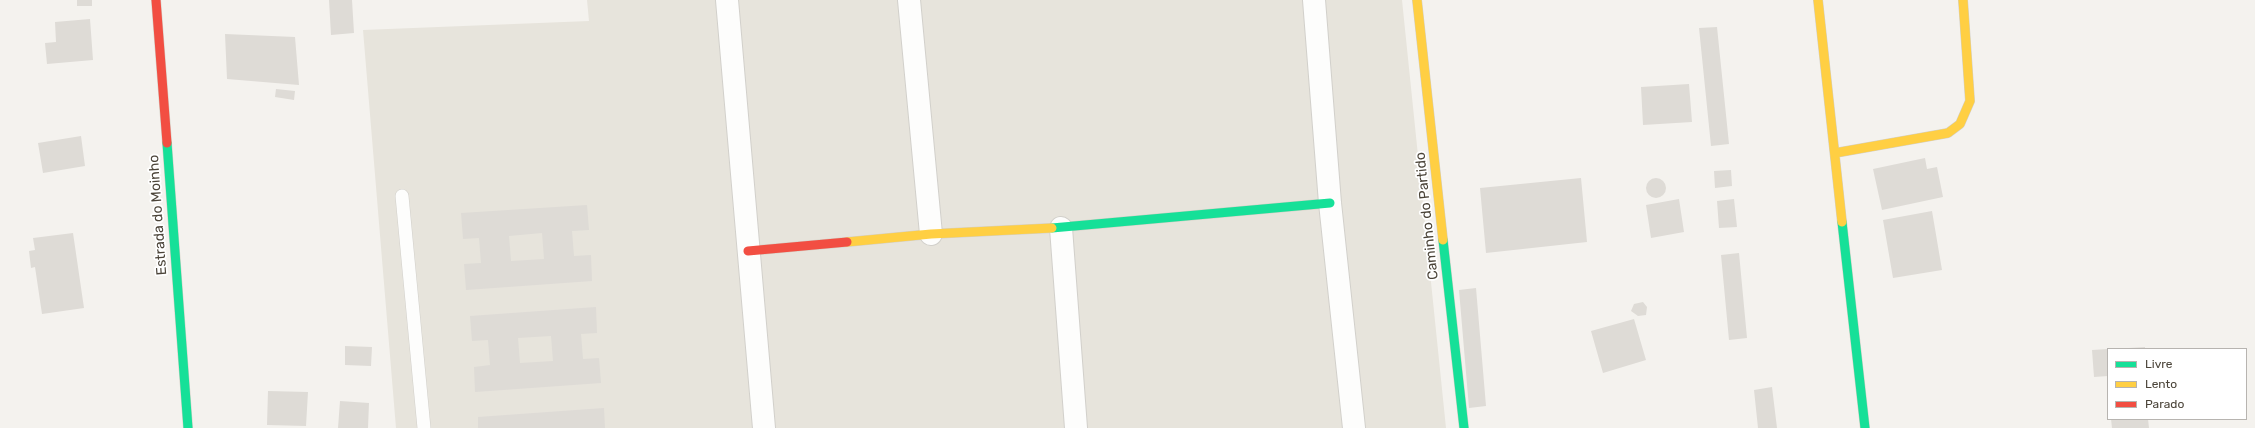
<!DOCTYPE html>
<style>
body{margin:0}
#map{position:relative;width:2255px;height:428px;overflow:hidden;background:#f4f2ee;font-family:Rubik,sans-serif}
canvas{display:block}
.legend{position:absolute;left:2107px;top:348px;width:140px;height:72px;box-sizing:border-box;background:#fff;border:1px solid #b7b4b0;margin:0;padding:5px 7px;list-style:none;font-size:12px;color:#4b4439}
.legend li{display:flex;align-items:center;gap:8px;height:20px}
.legend b{width:20px;border:1px solid #b7b4b0}
</style>
<div id="map">
<canvas width="2255" height="428"></canvas>
<ul class="legend">
<li><b style="height:5px;background:#16e098"></b>Livre</li>
<li><b style="height:5px;background:#ffcf43"></b>Lento</li>
<li><b style="height:5px;background:#f24e42"></b>Parado</li>
</ul>
</div>
<script>
const c = document.querySelector('canvas').getContext('2d');
c.lineJoin = 'round';
function fill(path, color) { c.fillStyle = color; c.fill(path, 'evenodd'); }
function stroke(path, color, width, dash) { c.strokeStyle = color; c.lineWidth = width; c.lineCap = dash ? 'butt' : 'round'; c.setLineDash(dash || []); c.stroke(path); }
function write(font, color, halo, rows, align = 'center') {
  c.font = font + ' Rubik,sans-serif'; c.lineWidth = 3.5; c.setLineDash([]); c.textBaseline = 'middle'; c.strokeStyle = halo; c.fillStyle = color; for (const [text, x, y, turn = 0] of rows) {
    c.save(); c.translate(x, y); c.rotate((+turn || 0) * Math.PI / 180); c.textAlign = isNaN(turn) ? turn : align; if (halo) c.strokeText(text, 0, 0); c.fillText(text, 0, 0); c.restore();
  }
}
fill(new Path2D(`
 M 587,0 L 1402,0 L 1446,428 L 396,428 L 363,30 L 589,21 Z`), '#e7e4dc');
fill(new Path2D(`
 M 77,0 L 92,0 L 92,6 L 77,6 Z
 M 329,0 L 352,0 L 354,33 L 331,35 Z
 M 90,19 L 93,60 L 47,64 L 45,43 L 56,42 L 55,22 Z
 M 1717,27 L 1729,144 L 1711,146 L 1699,28 Z
 M 225,34 L 295,37 L 299,85 L 227,79 Z
 M 1689,84 L 1692,122 L 1643,125 L 1641,87 Z
 M 276,89 L 295,91 L 294,100 L 275,97 Z
 M 81,136 L 85,166 L 43,173 L 38,143 Z
 M 1925,158 L 1927,169 L 1937,167 L 1943,197 L 1882,210 L 1873,169 Z
 M 1731,170 L 1732,186 L 1715,188 L 1714,171 Z
 M1646 188a10 10 0 1 1 20 0a10 10 0 1 1-20 0Z
 M 1581,178 L 1587,242 L 1486,253 L 1480,188 Z
 M 1679,199 L 1684,232 L 1651,238 L 1646,205 Z
 M 1734,199 L 1737,227 L 1719,228 L 1717,201 Z
 M 587,205 L 589,230 L 572,231 L 574,256 L 591,255 L 592,281 L 466,290 L 464,264 L 481,263 L 479,238 L 463,239 L 461,213 ZM 542,233 L 544,259 L 511,261 L 509,236 Z
 M 1932,211 L 1942,270 L 1893,278 L 1883,220 Z
 M 73,233 L 84,308 L 42,314 L 35,267 L 31,268 L 29,251 L 35,250 L 33,238 Z
 M 1739,253 L 1747,338 L 1729,340 L 1721,255 Z
 M 1476,288 L 1486,406 L 1469,408 L 1459,290 Z
 M 1643,302 L 1647,307 L 1646,315 L 1638,316 L 1631,311 L 1634,304 Z
 M 596,307 L 597,333 L 581,334 L 583,359 L 599,358 L 601,383 L 475,392 L 474,367 L 490,365 L 488,340 L 472,341 L 470,316 ZM 551,336 L 553,361 L 520,363 L 518,338 Z
 M 1634,319 L 1646,360 L 1603,373 L 1591,331 Z
 M 345,346 L 372,347 L 371,366 L 345,365 Z
 M 2145,347 L 2145,349 L 2129,349 L 2129,348 Z
 M 2108,349 L 2108,376 L 2094,377 L 2092,350 Z
 M 1772,387 L 1777,428 L 1758,428 L 1754,390 Z
 M 268,391 L 308,392 L 306,426 L 267,425 Z
 M 340,401 L 369,403 L 368,428 L 338,428 Z
 M 604,408 L 605,428 L 478,428 L 478,417 Z
 M 2111,419 L 2148,419 L 2149,428 L 2112,428 Z`), '#dedbd6');
const lane = new Path2D(`
 M 402,196 L 424,428`);
const street = new Path2D(`
 M 727,0 L 764,428
 M 909,0 L 931,234
 M 1314,0 L 1330,203 L 1354,428
 M 1061,228 L 1076,428`);
const fast = new Path2D(`
 M 167,143 L 188,428
 M 1842,222 L 1865,428
 M 1052,228 L 1330,203
 M 1443,240 L 1464,428`);
const slow = new Path2D(`
 M 1417,0 L 1443,240
 M 1818,0 L 1842,222
 M 1835,153 L 1948,133 L 1960,124 L 1970,101 L 1963,0
 M 847,242 L 931,234 L 1052,228`);
const jam = new Path2D(`
 M 156,0 L 167,143
 M 748,251 L 847,242`);
stroke(lane, '#d2d0cb', 14);
stroke(street, '#d2d0cb', 24);
stroke(fast, '#d3cfc5', 10);
stroke(slow, '#d3cfc5', 10);
stroke(jam, '#d3cfc5', 10);
stroke(lane, '#fdfdfc', 13);
stroke(street, '#fdfdfc', 22);
stroke(fast, '#16e098', 9);
stroke(slow, '#ffcf43', 9);
stroke(jam, '#f24e42', 9);
write('14px', '#4b4439', '#fff', [
 ["Estrada do Moinho",158,215,-94],
 ["Caminho do Partido",1427,216,-96]
]);
</script>
